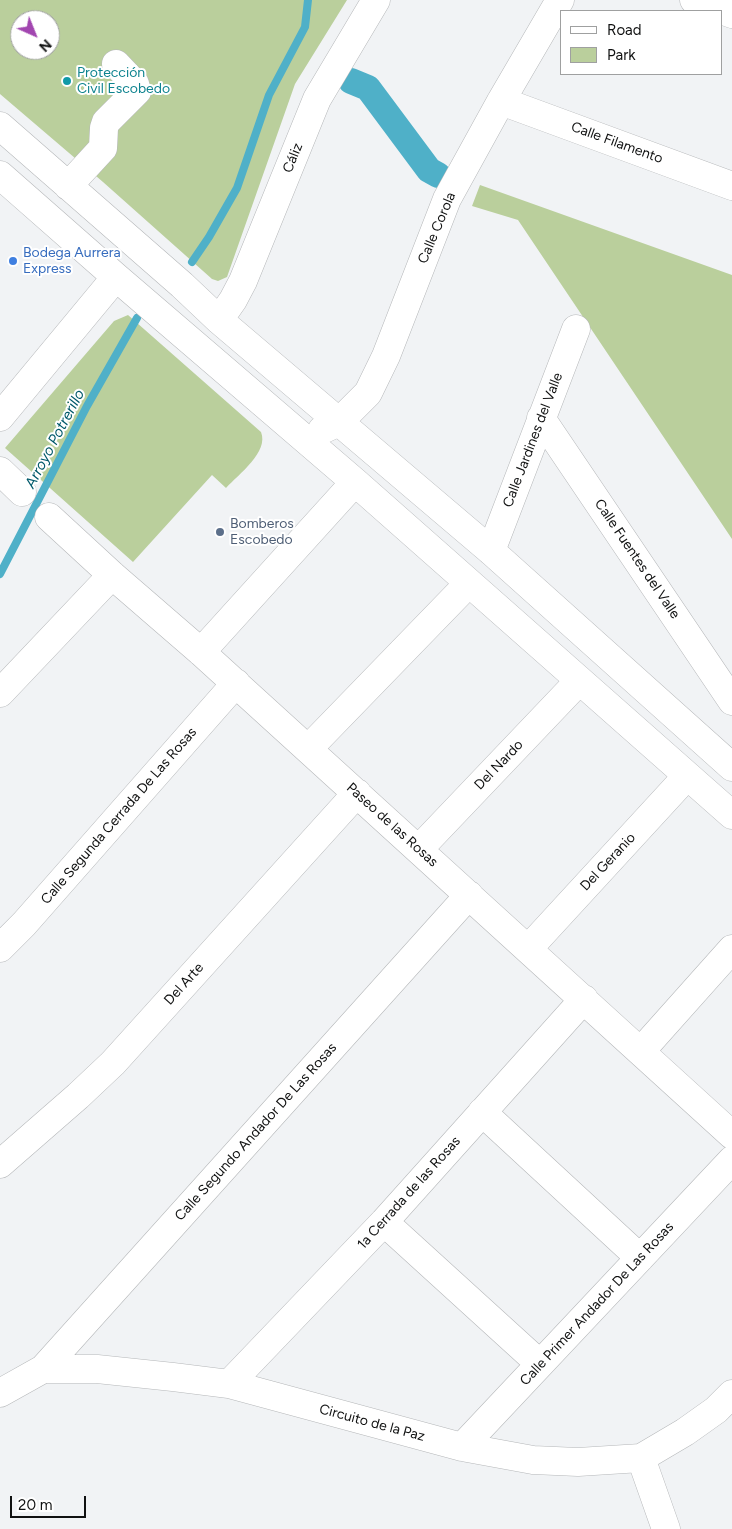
<!DOCTYPE html>
<meta charset="utf-8">
<style>
body{margin:0}
#map{position:relative;width:732px;height:1529px;overflow:hidden;background:#f1f3f5;font-family:Figtree,sans-serif}
canvas{display:block}
.legend{position:absolute;left:560px;top:10px;width:162px;height:65px;box-sizing:border-box;background:#fff;border:1px solid #9fa0a0;margin:0;padding:6px 9px;list-style:none;font-size:15px;color:#101111}
.legend li{display:flex;align-items:center;gap:10px;height:25px}
.legend b{width:25px;border:1px solid #9fa0a0}
.north{position:absolute;left:10px;top:10px;width:50px;height:50px;box-sizing:border-box;background:#fff;border:1px solid #9fa0a0;border-radius:50%;rotate:136deg;font-size:14px;font-weight:700;line-height:20px;text-align:center;color:#101111}
.north::after{content:'';display:block;margin:auto;width:18px;height:22px;background:#a246b0;clip-path:polygon(50% 0,100% 100%,50% 72%,0 100%)}
.scale{position:absolute;left:10px;top:1496px;width:76px;height:22px;box-sizing:border-box;border:2px solid #101111;border-top:0;padding-left:6px;font-size:15px;line-height:18px;white-space:nowrap;color:#101111;-webkit-text-stroke:4px #fff;paint-order:stroke}
</style>
<div id="map">
<canvas width="732" height="1529"></canvas>
<ul class="legend">
<li><b style="height:6px;background:#fff"></b>Road</li>
<li><b style="height:14px;background:#bacf9c"></b>Park</li>
</ul>
<div class="north">N</div>
<div class="scale">20 m</div>
</div>
<script>
const c = document.querySelector('canvas').getContext('2d');
c.lineJoin = 'round';
function fill(path, color) { c.fillStyle = color; c.fill(path, 'evenodd'); }
function stroke(path, color, width, dash) { c.strokeStyle = color; c.lineWidth = width; c.lineCap = dash ? 'butt' : 'round'; c.setLineDash(dash || []); c.stroke(path); }
function write(font, color, halo, rows, align = 'center') {
  c.font = font + ' Figtree,sans-serif'; c.lineWidth = 4; c.setLineDash([]); c.textBaseline = 'middle'; c.strokeStyle = halo; c.fillStyle = color; for (const [text, x, y, turn = 0] of rows) {
    c.save(); c.translate(x, y); c.rotate((+turn || 0) * Math.PI / 180); c.textAlign = isNaN(turn) ? turn : align; if (halo) c.strokeText(text, 0, 0); c.fillText(text, 0, 0); c.restore();
  }
}
fill(new Path2D(`
 M 0,0 L 347,0 L 295,84 L 227,277 L 218,281 L 212,279 L 103,182 L 0,94 ZM 20,20 L 50,20 L 50,50 L 20,50 Z
 M 480,185 L 732,275 L 732,539 L 518,220 L 472,206 Z
 M 128,315 L 261,432 C 269,452 239,474 226,488 L 212,475 L 133,562 L 5,448 L 114,321 Z`), '#bacf9c');
stroke(new Path2D(`
 M 192,262 L 209,237 L 237,188 L 269,95 L 305,27 L 308,0
 M 0,574 L 87,406 L 137,318`), '#4fb0c8', 8);
stroke(new Path2D(`
 M 351,81 L 368,88 L 429,170 L 438,175`), '#4fb0c8', 26);
const minor = new Path2D(`
 M 694,0 L 732,14
 M 501,101 L 732,186
 M 0,126 L 182,285 L 219,320 L 491,551 L 732,767
 M 0,175 L 116,277 L 355,482 L 732,815
 M 68,186 L 103,148 L 104,128 L 106,122 L 137,91 L 135,84 L 116,64
 M 219,320 L 233,300 L 243,281 L 317,99 L 376,0
 M 0,417 L 116,277
 M 541,418 L 732,701
 M 322,430 L 339,422 L 368,393 L 386,356 L 447,199 L 501,101 L 560,0
 M 0,471 L 22,492
 M 49,517 L 112,575 L 201,652 L 732,1135
 M 491,551 L 576,329
 M 201,652 L 355,482
 M 0,693 L 112,575
 M 308,749 L 468,584
 M 419,849 L 579,681
 M 0,948 L 24,924 L 236,683
 M 528,949 L 687,776
 M 641,1051 L 732,949
 M 482,1112 L 640,1258
 M 0,1164 L 78,1096 L 113,1063 L 357,793
 M 384,1222 L 540,1364
 M 43,1369 L 469,895
 M 229,1384 L 384,1222 L 584,999
 M 0,1393 L 43,1369 L 97,1369 L 173,1377 L 229,1384 L 462,1447 L 533,1460 L 578,1462 L 641,1458 L 685,1432 L 716,1410 L 732,1394
 M 462,1447 L 732,1160
 M 641,1458 L 666,1529`);
stroke(minor, '#b5b7b9', 29);
stroke(minor, '#fff', 28);
for (const [x, y, r, color] of [
 [67,81,5,"#0f9aa8"],
 [13,261,5,"#3f7fe0"],
 [220,532,5,"#5c6f8a"]
]) { const dot = new Path2D(); dot.arc(x, y, r, 0, 2 * Math.PI); c.fillStyle = color; c.fill(dot); stroke(dot, '#fff', 2); }
write('14px', '#0d838f', '#fff', [
 ["Protección",77,73],
 ["Civil Escobedo",77,89]
], 'left');
write('14px', '#101111', '#fff', [
 ["Calle Filamento",617,143,20],
 ["Cáliz",293,158,-68],
 ["Calle Corola",437,228,-67],
 ["Calle Jardines del Valle",533,440,-69],
 ["Calle Fuentes del Valle",637,559,56],
 ["Del Nardo",499,765,-46],
 ["Calle Segunda Cerrada De Las Rosas",119,816,-49],
 ["Paseo de las Rosas",392,825,42],
 ["Del Geranio",608,862,-47],
 ["Del Arte",184,984,-48],
 ["Calle Segundo Andador De Las Rosas",256,1132,-48],
 ["1a Cerrada de las Rosas",409,1193,-48],
 ["Calle Primer Andador De Las Rosas",597,1304,-47],
 ["Circuito de la Paz",372,1423,15]
]);
write('14px', '#366cbe', '#fff', [
 ["Bodega Aurrera",23,253],
 ["Express",23,269]
], 'left');
write('14px', '#4e5e75', '#fff', [
 ["Bomberos",230,524],
 ["Escobedo",230,540]
], 'left');
write('italic 15px', '#01596a', '#fff', [
 ["Arroyo Potrerillo",55,439,-62]
]);
</script>
